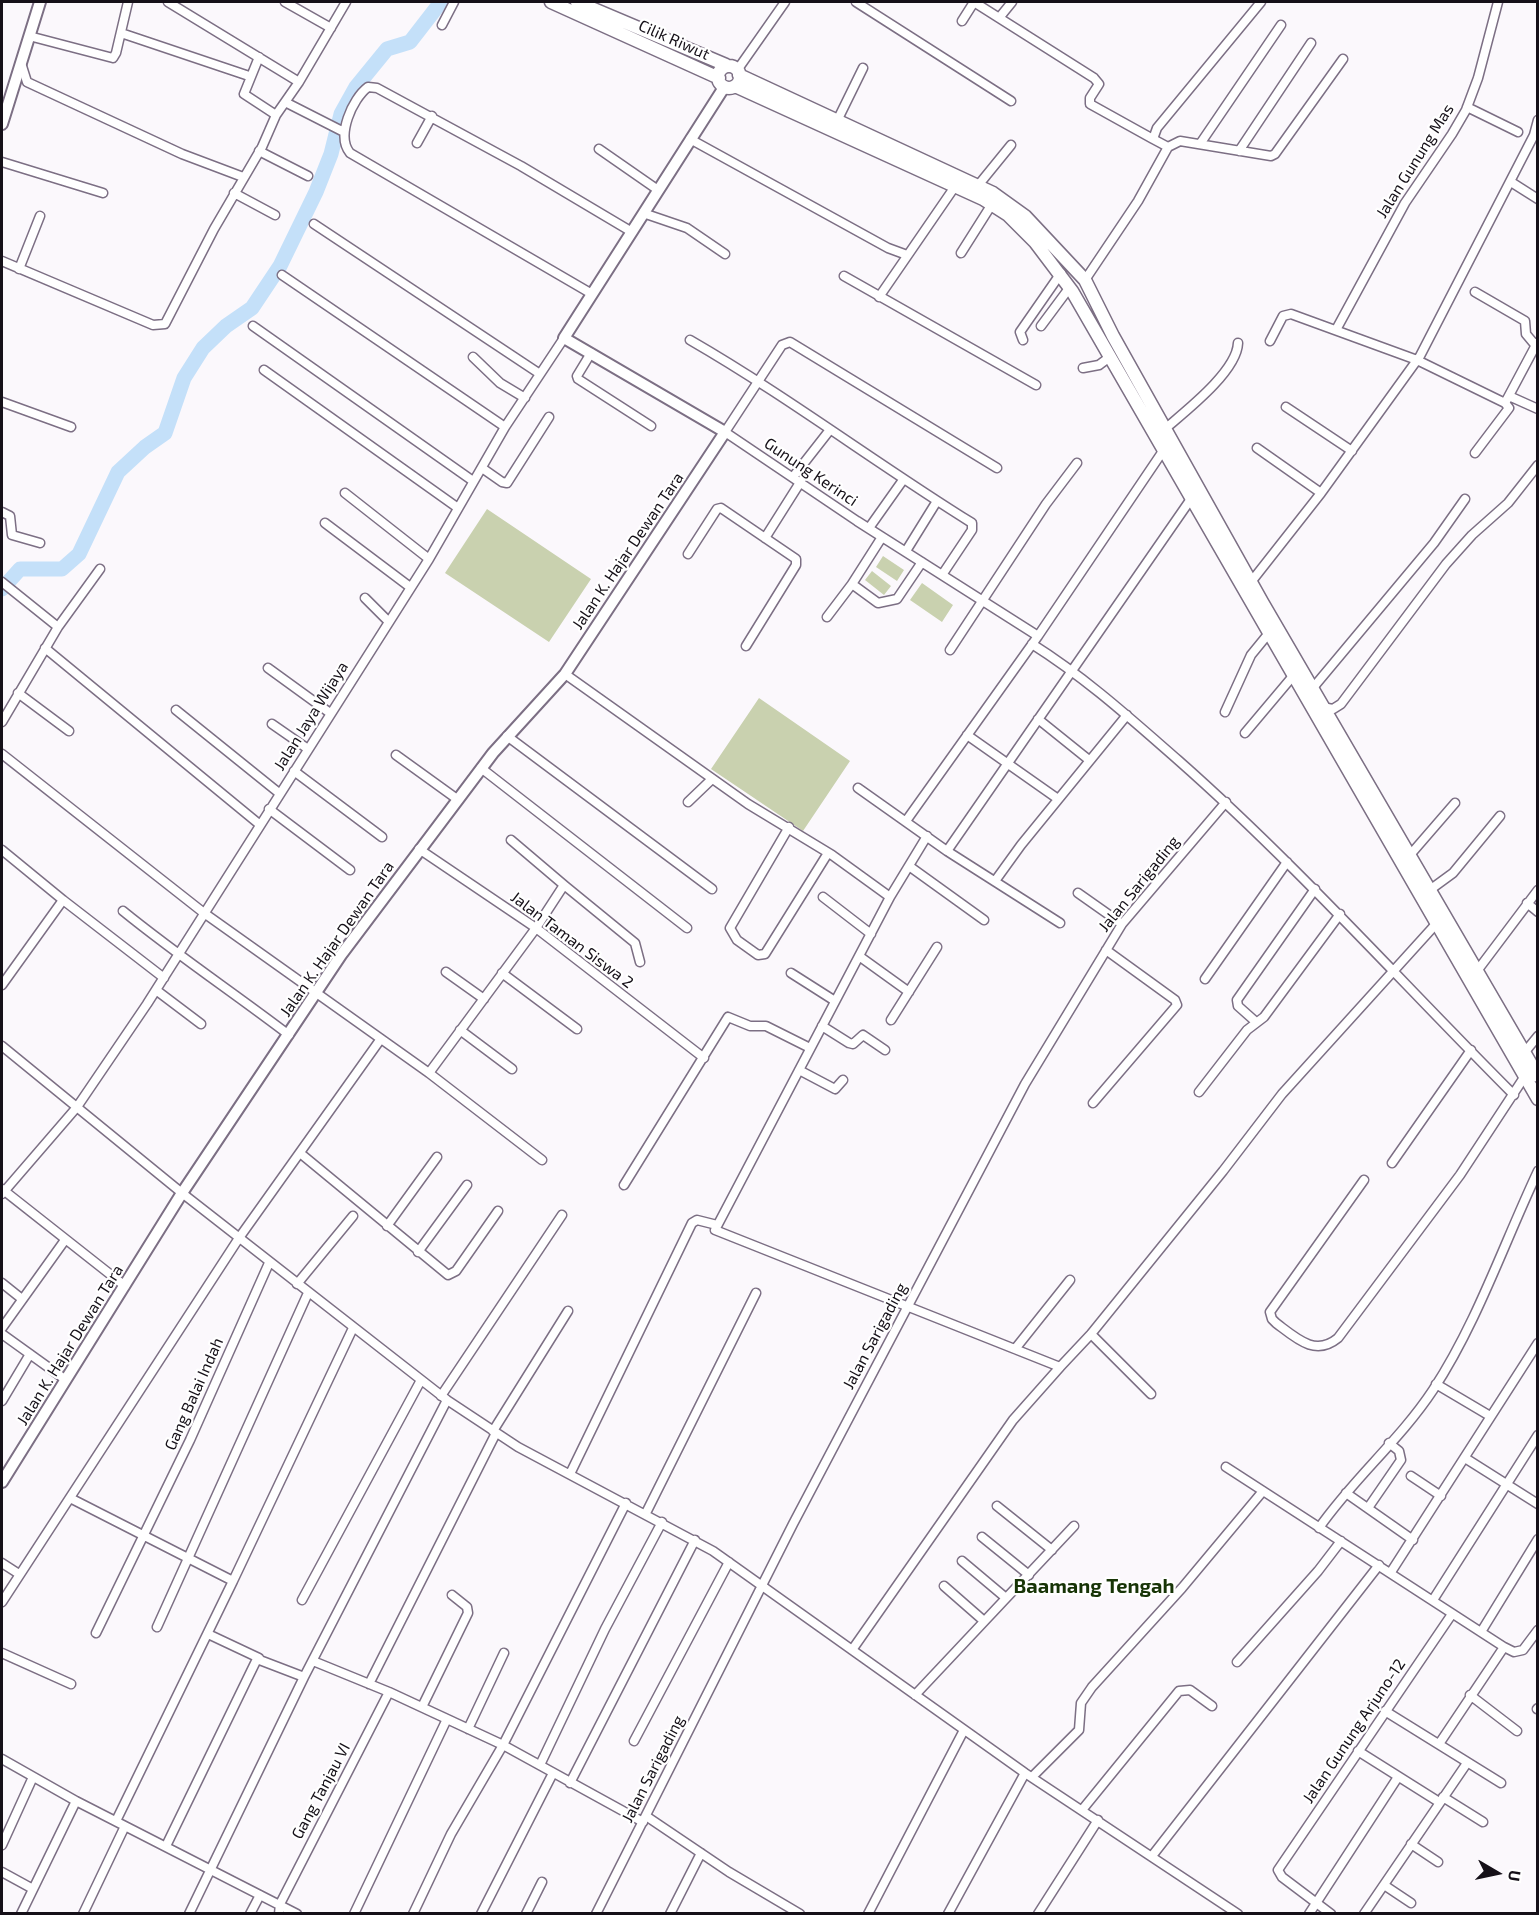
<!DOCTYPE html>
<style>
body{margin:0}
#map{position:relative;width:1539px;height:1915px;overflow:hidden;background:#fbf8fc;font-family:"Exo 2",sans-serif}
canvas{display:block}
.frame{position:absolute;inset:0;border:3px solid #151018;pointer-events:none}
.north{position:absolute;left:1467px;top:1843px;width:60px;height:60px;-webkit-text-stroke:4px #fff;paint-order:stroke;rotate:99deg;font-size:16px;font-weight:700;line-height:24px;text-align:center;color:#151018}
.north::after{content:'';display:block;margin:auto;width:21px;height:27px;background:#151018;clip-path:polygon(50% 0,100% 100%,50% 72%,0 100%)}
</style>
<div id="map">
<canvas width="1539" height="1915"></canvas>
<div class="frame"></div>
<div class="north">U</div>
</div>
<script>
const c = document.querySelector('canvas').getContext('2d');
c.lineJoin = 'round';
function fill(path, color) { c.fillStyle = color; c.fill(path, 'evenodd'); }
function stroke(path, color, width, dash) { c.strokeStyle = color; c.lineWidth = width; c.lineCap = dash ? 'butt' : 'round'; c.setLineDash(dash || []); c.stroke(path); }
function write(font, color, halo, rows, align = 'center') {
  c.font = font + ' "Exo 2",sans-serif'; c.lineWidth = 4.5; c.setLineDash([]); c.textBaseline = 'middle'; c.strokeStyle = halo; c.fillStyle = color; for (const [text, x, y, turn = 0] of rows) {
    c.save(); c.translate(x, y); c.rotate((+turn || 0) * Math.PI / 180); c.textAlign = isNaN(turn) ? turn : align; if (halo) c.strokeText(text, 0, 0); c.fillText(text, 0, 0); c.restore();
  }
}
fill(new Path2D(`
 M 487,509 L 591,579 L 549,642 L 445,573 Z
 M 883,556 L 904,570 L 897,581 L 876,567 Z
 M 872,571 L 891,586 L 884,595 L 865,580 Z
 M 922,583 L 953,605 L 942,622 L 910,600 Z
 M 759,698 L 850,761 L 803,831 L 711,769 Z`), '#c9d1af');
stroke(new Path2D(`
 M 2,589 L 20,569 L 62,569 L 79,554 L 118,472 L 145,447 L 165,433 L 184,378 L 203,348 L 226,326 L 252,308 L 280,266 L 316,192 L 331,154 L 341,114 L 356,87 L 387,49 L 410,42 L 441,2`), '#c4e0f9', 15);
const minor = new Path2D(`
 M 168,2 L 299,82
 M 285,2 L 331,28
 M 856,2 L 1011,101
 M 974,2 L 1094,78 L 1099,84 L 1090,98 L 1090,104 L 1153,139
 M 999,18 L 1012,2
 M 962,21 L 974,2
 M 442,25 L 454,2
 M 121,33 L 249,76
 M 29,36 L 113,58 L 116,53 L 128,2
 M 259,57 L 244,94 L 276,115
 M 21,63 L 27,82 L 182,154 L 243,177
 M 738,69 L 785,2
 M 285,102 L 344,132
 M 1467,107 L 1518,132
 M 837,121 L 863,68
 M 1534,135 L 1538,120
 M 690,139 L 888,248 L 907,255
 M 417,143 L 432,116
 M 1200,144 L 1281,25
 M 1168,147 L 1153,139 L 1157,128 L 1261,2
 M 599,149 L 658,190
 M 259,151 L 308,176
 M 1239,151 L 1311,43
 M 2,162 L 103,193
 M 1511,182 L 1538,199
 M 976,188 L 1011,145
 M 234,193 L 275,215
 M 643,213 L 687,228 L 725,254
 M 314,224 L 540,374
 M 961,253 L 992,204
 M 2,261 L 153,325 L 165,324 L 214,229 L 262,147 L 276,115 L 299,82 L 346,2
 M 19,269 L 40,216
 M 282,275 L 505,427
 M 844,276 L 1036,385
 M 1085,280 L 1138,201 L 1168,147 L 1180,141 L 1271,156 L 1275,154 L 1343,59
 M 1475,292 L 1525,321 L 1526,334 L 1536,346
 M 592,294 L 350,153 C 336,136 352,99 368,87 L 377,88 L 521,166 L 632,232
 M 879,297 L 956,185
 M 253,326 L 473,481
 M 1041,326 L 1070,287
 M 1337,328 L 1405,203 L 1452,134 L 1466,110 L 1478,78 L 1498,2
 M 690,340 C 787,396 877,464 972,523 L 972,530 L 942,575
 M 1023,340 L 1020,332 L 1061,273
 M 1270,341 L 1283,316 L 1291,314 L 1417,360 L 1505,403 L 1509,408 L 1475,453
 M 591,353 L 577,376 L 578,379 L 651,426
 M 473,357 L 500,383 L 525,398
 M 1083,368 L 1099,365 L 1111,356
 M 264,370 L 458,508
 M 1509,396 L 1538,409
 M 2,402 L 71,427
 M 1505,403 L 1537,343
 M 1286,407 L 1352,451
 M 1166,428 C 1187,410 1237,371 1238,343
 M 1257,448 L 1321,493
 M 482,468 L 502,482 L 507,483 L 549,417
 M 997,468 L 790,342 L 782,345 L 725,432 L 857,521 L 1038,636
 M 793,477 L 829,431
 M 345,493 L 429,559
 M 2,512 L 10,516 L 12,535 L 40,543
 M 325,523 L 410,587
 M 869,528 L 903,480
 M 765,538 L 801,481
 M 906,551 L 937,501
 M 688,554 L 717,509 L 721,508 L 796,559 L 796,565 L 746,646
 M 2,582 L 58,627
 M 1251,582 L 1321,493 L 1420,356 L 1534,135 L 1538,136
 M 852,584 L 882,537
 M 365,598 L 389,622
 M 827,617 L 852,584 L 878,603 L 897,599 L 922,562
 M 1032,644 C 1086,678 1131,719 1178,760 C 1297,865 1402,983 1514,1095
 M 45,648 L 259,824
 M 950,650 L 1046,504 L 1077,463
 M 268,668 L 330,713
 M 565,674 L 748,804 L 832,855 L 890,897
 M 1312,689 L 1434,543 L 1465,499
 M 18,693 L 69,731
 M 1322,707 L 1333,709 L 1341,704 L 1446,564 L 1472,535 L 1508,503 L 1538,465
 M 176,710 L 279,793
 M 1225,712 L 1251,655 L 1269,633
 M 1038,719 L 1089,760
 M 2,722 L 58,627 L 100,569
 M 272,724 L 308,749
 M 1245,733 L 1293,676
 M 967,735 L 1058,799
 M 507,736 L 712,889
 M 2,754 L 204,913 L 429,1073 L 542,1160
 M 396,755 L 457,799
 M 481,768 L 687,928
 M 294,771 L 382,837
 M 858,788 L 947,851 L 1060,923
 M 688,802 L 712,779
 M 269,809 L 350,870
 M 906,821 L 1038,636 L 1163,451
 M 789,827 L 730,928 L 737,940 L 758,955 L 765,954 L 828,853
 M 927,836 L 890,897 L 715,1230 L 1060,1367 L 1091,1334 L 1223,1171 L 1282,1094 L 1436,924
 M 511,840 L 564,885
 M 419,849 L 536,928 L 704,1058
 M 2,850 L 63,900 L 2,985
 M 947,851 L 1193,496
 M 1410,855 L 1455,803
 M 909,866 L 984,920
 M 995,881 L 1021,845 L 1127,715
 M 1427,892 L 1453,873 L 1500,816
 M 1078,893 L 1122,924
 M 823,897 L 871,934
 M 63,900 L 164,978
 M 1527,903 L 1538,912
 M 123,911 C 177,955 234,993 289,1035
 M 859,956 L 909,992
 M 1477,971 L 1538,890
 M 446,972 L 484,999
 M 502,973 L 577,1029
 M 791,973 L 835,1001
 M 1205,979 L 1287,862
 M 156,990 L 201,1024
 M 891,1020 L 937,947
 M 1256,1022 L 1238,1006 L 1237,1000 L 1315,889
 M 822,1026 L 849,1043 L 853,1044 L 863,1035 L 885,1050
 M 460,1030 L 512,1069
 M 2,1046 L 182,1193 L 447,1400 L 518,1447 L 713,1551 L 1025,1773 L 1238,1914
 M 1524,1053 L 1538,1036
 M 799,1070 L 835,1089 L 843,1080
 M 429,1073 L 536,928 L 564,885 L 635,943 L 640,962
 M 1199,1092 L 1247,1030 L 1264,1017 L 1340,914
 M 1093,1103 L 1177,1005 L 1175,1000 L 1106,950
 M 300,1153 L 448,1275 L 456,1271 L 498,1211
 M 1392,1163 L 1471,1050
 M 1364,1180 L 1270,1312 L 1272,1319 L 1276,1323 C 1296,1338 1315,1357 1338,1338 L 1460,1175 L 1525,1076
 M 624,1185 L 728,1017 L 750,1026 L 766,1026 L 810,1048
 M 2,1189 L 125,1286
 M 2,1194 L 77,1107 L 147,1004 L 429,559 L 505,427 L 564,338
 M 387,1226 L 437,1157
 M 418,1252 L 467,1185
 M 2,1283 L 22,1299
 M 297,1284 L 353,1216
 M 2,1328 L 65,1240
 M 2,1334 L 66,1380
 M 1091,1334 L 1151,1394
 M 1015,1349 L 1070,1280
 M 1436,1384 L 1490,1416
 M 441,1396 L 562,1215
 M 2,1401 L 30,1354
 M 493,1431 L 568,1311
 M 1465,1458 L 1538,1504
 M 1226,1467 L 1504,1647 L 1514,1652 L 1523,1650 L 1538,1630
 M 570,1474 L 692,1223 L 697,1220 L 717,1225
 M 1411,1476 L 1441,1496
 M 1346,1493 L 1413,1540
 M 70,1498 L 233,1581 L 353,1328
 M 997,1506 L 1052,1550
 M 1368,1508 L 1401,1460 L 1399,1451 L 1389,1443
 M 646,1513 L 756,1293
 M 1319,1528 C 1353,1479 1400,1440 1433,1390 C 1477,1323 1504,1243 1538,1171
 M 982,1537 L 1029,1575
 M 962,1561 L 1006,1598
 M 2,1563 L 19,1574
 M 1391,1572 L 1538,1343
 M 944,1586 L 984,1621
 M 302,1600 L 421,1380
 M 1433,1600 L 1538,1435
 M 2,1602 L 239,1238 L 380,1040
 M 157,1627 L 308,1293
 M 1481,1632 L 1538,1539
 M 96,1633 L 190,1440 L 269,1263
 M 208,1634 L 259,1658
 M 852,1650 L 1013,1420 L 1060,1367
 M 2,1653 L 71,1684
 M 313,1661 L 389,1692 L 503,1745 L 643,1822
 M 1237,1662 L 1318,1571 L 1341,1541
 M 369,1684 L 496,1433
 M 915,1695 L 1074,1526
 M 1470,1695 L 1517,1731
 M 422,1707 L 468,1613 L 467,1607 L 452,1595
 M 1537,1709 L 1538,1708
 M 1385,1711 L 1501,1783
 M 468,1729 L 504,1653
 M 634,1741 L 729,1562
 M 1439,1744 L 1504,1647
 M 1358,1751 L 1439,1802
 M 2,1759 L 76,1801 L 297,1914
 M 540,1765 L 605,1629 L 662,1522
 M 1032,1777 L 1079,1730 L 1081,1703 L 1092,1687 L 1182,1588 L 1263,1491
 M 570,1783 L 695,1540
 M 1443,1797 L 1483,1822
 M 1082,1810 L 1179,1691 L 1190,1690 L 1212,1706
 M 646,1816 L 729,1872 L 800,1914
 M 116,1821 L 233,1581
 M 1411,1844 L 1438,1862
 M 2,1845 L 33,1777
 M 166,1846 L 257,1659 L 304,1677
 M 1152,1856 L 1379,1565
 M 2,1872 L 33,1889
 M 1384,1885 L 1411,1903
 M 21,1914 L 76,1801
 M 83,1914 L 125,1826
 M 189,1914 L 304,1677 L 447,1400
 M 250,1914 L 260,1895
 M 279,1914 L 280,1904 L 389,1692
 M 354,1914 L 447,1719
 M 413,1914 L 451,1834 L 503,1745 L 626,1503
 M 481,1914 L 553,1773
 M 526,1914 L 542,1882
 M 596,1914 L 793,1524 L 1025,1084 L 1122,924 L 1226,802
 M 670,1914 L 701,1853
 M 868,1914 L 964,1730
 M 948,1914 L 1025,1773
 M 1038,1914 L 1098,1820
 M 1309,1914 L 1398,1777
 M 1331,1914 L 1282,1877 L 1278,1870 L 1452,1614
 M 1364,1914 L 1467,1763`);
const tertiary = new Path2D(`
 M 2,124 L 40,2
 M 2,1482 L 182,1193 L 341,955 L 493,753 L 565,674 L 725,432 L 564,338 L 723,89`);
const primary = new Path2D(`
 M 551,2 L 719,78
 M 577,2 L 726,65
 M718 77a11 11 0 1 1 22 0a11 11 0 1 1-22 0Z
 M 739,75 L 993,193 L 1025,216 L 1085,280 L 1113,336 L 1262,602 L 1538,1076
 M 735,86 L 983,199 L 1008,215 L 1035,242 L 1072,291 L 1538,1099`);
stroke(minor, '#7c6f84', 11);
stroke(tertiary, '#7c6f84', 14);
stroke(primary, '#7c6f84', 15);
stroke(minor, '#fff', 8);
stroke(tertiary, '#fff', 10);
stroke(primary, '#fff', 12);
write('16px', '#151018', '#fff', [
 ["Cilik Riwut",674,40,24],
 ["Jalan Gunung Mas",1415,161,-58],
 ["Gunung Kerinci",811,472,34],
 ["Jalan K. Hajar Dewan Tara",628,551,-56],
 ["Jalan Jaya Wijaya",311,716,-58],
 ["Jalan Sarigading",1139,884,-51],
 ["Jalan K. Hajar Dewan Tara",337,939,-55],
 ["Jalan Taman Siswa 2",572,940,37],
 ["Jalan Sarigading",875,1336,-62],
 ["Jalan K. Hajar Dewan Tara",70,1345,-58],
 ["Gang Balai Indah",194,1394,-66],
 ["Jalan Gunung Arjuno-12",1354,1731,-56],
 ["Jalan Sarigading",653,1769,-63],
 ["Gang Tanjau VI",321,1791,-62]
]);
write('bold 20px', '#173406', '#fff', [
 ["Baamang Tengah",1094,1586]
]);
</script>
